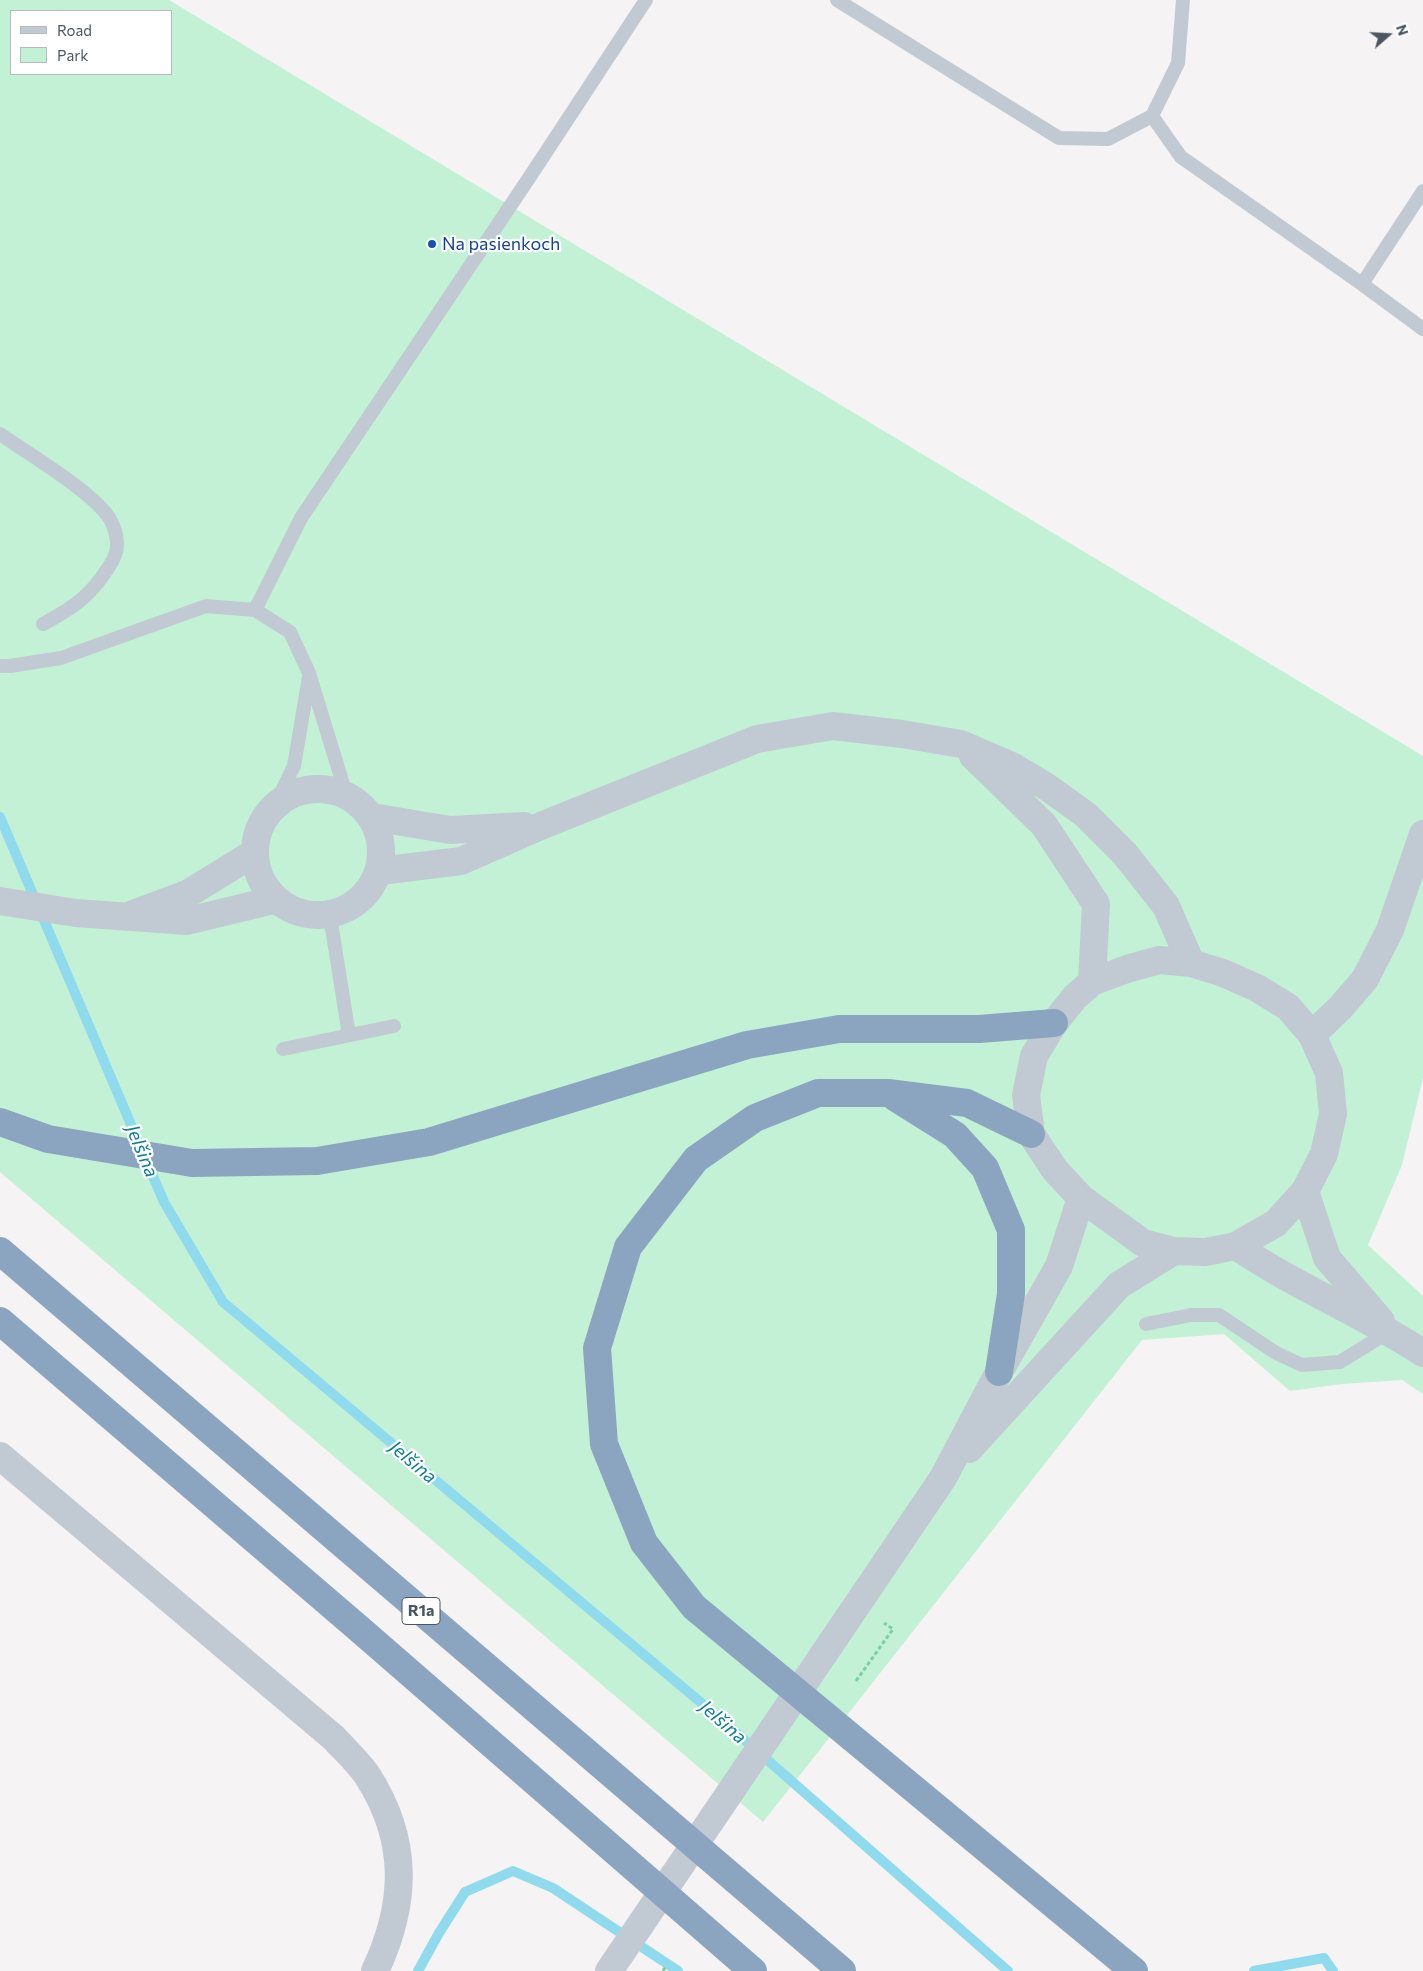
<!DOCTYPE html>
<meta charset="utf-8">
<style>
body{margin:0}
#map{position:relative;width:1423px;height:1971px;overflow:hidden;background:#f5f3f3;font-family:Commissioner,sans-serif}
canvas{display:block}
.legend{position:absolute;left:10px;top:10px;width:162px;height:65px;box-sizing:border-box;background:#fff;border:1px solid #b7bbc0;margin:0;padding:6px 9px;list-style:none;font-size:15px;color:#4a5661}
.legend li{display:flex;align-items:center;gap:10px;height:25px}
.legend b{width:25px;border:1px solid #b7bbc0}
.north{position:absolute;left:1363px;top:10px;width:50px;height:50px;-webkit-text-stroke:4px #fff;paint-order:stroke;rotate:71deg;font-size:14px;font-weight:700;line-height:20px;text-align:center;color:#4a5661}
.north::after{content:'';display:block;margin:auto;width:18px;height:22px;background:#4a5661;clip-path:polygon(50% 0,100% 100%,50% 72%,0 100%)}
</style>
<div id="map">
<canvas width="1423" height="1971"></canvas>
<ul class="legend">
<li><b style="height:6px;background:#c1cad2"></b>Road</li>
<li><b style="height:14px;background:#c3f1d5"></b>Park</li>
</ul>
<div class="north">N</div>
</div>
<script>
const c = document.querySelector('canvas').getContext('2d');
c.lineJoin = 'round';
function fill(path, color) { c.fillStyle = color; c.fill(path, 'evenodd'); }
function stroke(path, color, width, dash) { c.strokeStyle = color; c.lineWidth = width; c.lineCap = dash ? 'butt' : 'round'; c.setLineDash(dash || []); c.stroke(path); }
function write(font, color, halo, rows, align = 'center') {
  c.font = font + ' Commissioner,sans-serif'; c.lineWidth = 4.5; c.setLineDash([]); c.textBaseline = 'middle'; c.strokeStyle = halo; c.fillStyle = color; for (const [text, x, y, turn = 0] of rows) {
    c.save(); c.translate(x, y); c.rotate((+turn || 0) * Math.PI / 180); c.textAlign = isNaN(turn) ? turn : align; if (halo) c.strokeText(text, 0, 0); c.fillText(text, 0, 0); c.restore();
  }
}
fill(new Path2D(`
 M 0,0 L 169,0 L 1423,756 L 1423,1078 L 1402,1165 L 1368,1245 L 1423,1296 L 1423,1394 L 1402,1380 L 1342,1384 L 1290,1391 L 1224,1334 L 1142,1340 L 763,1822 L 0,1172 ZM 11,11 L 171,11 L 171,74 L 11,74 Z`), '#c3f1d5');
stroke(new Path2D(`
 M 0,817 L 164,1202 L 223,1302 L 723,1721 L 1008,1971
 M 418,1971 L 439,1933 L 465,1892 L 513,1871 L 553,1888 L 678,1971
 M 1254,1971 L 1324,1958 L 1333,1971`), '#90daee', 10);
stroke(new Path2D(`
 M 856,1681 L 893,1629 L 884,1623
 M 663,1971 L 666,1966`), '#7ad0a6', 3, [4, 2.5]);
stroke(new Path2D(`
 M 837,0 L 1059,138 L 1108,139 L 1152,116
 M 1183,0 L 1178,63 L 1152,116 L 1181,157 L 1362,284 L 1423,329
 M 1362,284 L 1423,191
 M 0,434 C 27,453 97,494 111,521 C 114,526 117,537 117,543 C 118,553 110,566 104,574 C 87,599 69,610 43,624
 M 255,610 L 301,518 L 531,175 L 646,0
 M 0,666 L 10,666 L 61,658 L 206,606 L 255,610 L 290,632 L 309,673 L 346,794
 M 276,803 L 294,766 L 309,677
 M 330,916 L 349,1035
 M 283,1049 L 394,1026
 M 1146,1324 L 1191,1315 L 1219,1315 L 1276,1353 L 1302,1365 L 1340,1362 L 1390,1331`), '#c1cad2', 14);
stroke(new Path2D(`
 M 973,756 L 1044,825 L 1096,904 L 1092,982
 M255 852a63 63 0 1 1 126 0a63 63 0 1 1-126 0Z
 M 372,817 L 450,830 L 524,826
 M 380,871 L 461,861 L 543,825 L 757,739 L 833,726 L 902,734 L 961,744 L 1012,766 L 1047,787 L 1086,815 L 1125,854 L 1166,906 L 1191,963
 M 0,901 L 76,913 L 187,921 L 274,900
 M 133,914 L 189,893 L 254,853
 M 1159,960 L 1191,963 L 1223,973 L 1257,988 L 1288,1007 L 1312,1035 L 1329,1073 L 1333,1114 L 1324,1154 L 1305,1191 L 1276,1223 L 1236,1246 L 1205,1252 L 1174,1251 L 1143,1243 L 1081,1198 L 1055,1170 L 1031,1134 L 1026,1095 L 1034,1056 L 1054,1023 L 1075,997 L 1092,982 L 1127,969 Z
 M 1312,1035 L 1341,1007 L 1365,979 L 1390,930 L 1423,834
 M 1305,1191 L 1327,1258 L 1381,1321
 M 1236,1246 C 1296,1287 1362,1313 1423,1353
 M 969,1449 L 1119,1285 L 1174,1251
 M 0,1456 L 334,1738 C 345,1750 358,1762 367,1775 C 409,1840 407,1903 375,1971
 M 609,1971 L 943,1478 L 999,1372 L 1059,1266 L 1081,1198`), '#c1cad2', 28);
stroke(new Path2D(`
 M 896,1098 L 955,1135 L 985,1168 L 1011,1230 L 1011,1294 L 999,1372
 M 0,1122 L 48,1139 L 192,1163 L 317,1161 L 429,1142 L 747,1045 L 839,1029 L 979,1029 L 1054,1023
 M 1031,1134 L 967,1103 L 888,1093 L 818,1093 L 755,1118 L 696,1159 L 628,1247 L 597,1348 L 604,1444 L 644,1543 L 694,1607 L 1134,1971
 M 0,1251 L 842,1971
 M 0,1321 L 357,1627 L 753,1971`), '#8ba5c1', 28);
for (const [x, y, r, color] of [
 [432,244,5,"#1a4fb4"]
]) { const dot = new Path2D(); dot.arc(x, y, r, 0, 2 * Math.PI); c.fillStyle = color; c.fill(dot); stroke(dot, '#fff', 2); }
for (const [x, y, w] of [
 [421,1611,38]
]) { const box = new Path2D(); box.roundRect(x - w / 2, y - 13.5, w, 27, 4); c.fillStyle = '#fff'; c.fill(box); stroke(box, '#4a5661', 1); }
write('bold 16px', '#4a5661', null, [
 ["R1a",421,1611]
]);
write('18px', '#164399', '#fff', [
 ["Na pasienkoch",442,244]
], 'left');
write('italic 19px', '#0c7c9b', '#fff', [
 ["Jelšina",142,1151,67],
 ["Jelšina",413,1462,40],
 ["Jelšina",723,1722,41]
]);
</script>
